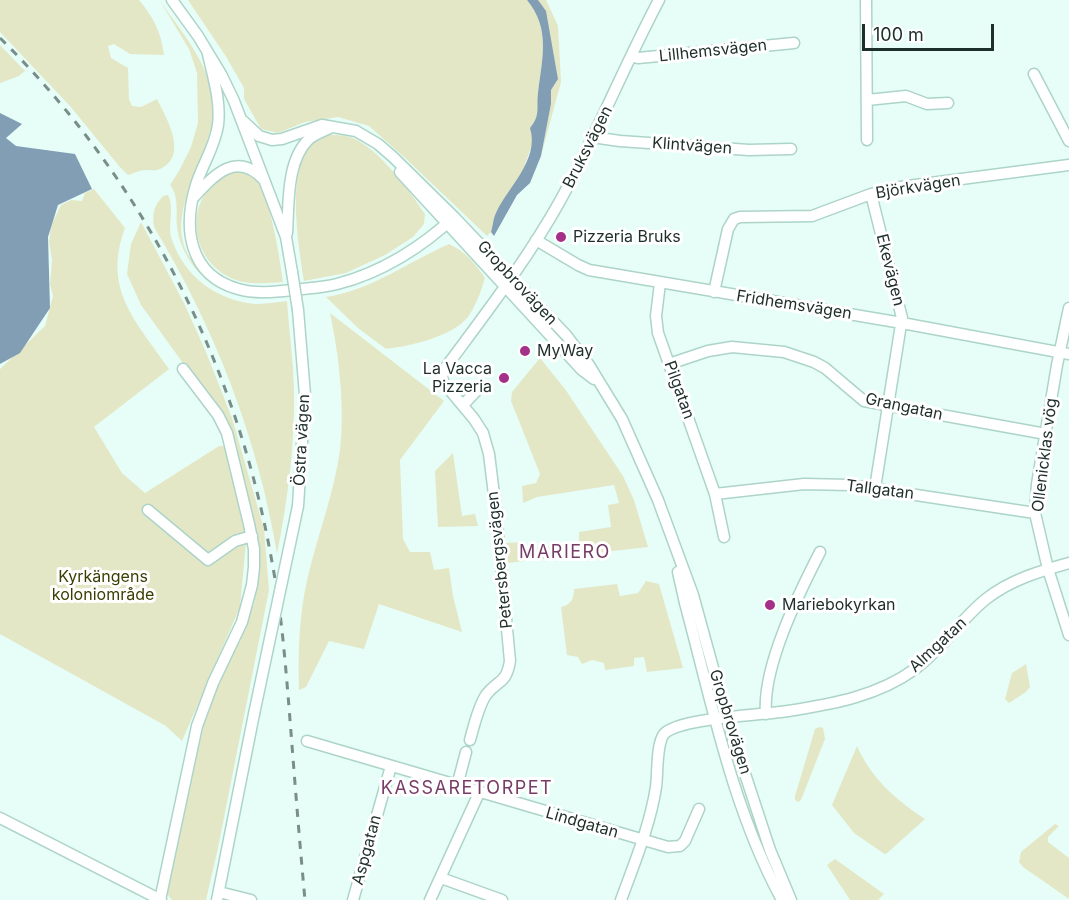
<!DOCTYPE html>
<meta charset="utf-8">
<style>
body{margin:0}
#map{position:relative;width:1069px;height:900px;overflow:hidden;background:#e6fef7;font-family:Inter,sans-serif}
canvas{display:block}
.scale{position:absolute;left:862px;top:24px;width:132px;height:27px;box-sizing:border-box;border:3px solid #1e2e2a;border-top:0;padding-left:8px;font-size:18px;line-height:21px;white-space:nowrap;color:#1e2e2a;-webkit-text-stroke:4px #fff;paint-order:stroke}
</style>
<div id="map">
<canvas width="1069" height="900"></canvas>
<div class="scale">100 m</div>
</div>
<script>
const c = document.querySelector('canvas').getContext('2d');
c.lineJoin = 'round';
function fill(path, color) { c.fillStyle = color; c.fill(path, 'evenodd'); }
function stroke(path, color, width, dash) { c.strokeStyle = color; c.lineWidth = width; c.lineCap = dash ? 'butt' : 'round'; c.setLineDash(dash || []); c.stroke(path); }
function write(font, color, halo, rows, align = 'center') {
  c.font = font + ' Inter,sans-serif'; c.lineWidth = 6; c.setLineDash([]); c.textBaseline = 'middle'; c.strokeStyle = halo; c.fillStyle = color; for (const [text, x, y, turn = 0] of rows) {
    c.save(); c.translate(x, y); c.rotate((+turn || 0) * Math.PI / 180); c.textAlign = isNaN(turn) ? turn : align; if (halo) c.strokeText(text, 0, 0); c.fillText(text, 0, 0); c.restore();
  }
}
fill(new Path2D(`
 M 0,0 L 139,0 C 154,18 161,32 164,55 L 130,54 L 114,44 L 108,46 L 111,58 L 128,68 L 129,99 L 132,106 L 141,107 L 157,99 C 167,119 189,156 160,169 C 155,171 151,170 146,170 C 140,170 134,173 128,175 L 119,166 L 70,106 L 0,32 Z
 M 188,0 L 527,0 C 551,29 542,59 538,93 C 536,109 541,114 530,128 L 534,139 L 521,176 L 496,214 L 491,232 L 487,236 L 404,157 L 369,126 L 338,117 L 305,122 L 278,133 L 261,129 L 244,99 L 244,88 L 225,55 Z
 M 538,0 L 546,0 L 558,26 L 561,82 L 541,156 L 551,104 L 551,90 L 558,79 L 552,46 Z
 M 160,1 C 184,35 212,67 215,110 C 215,119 210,131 207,141 C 197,179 164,223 193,262 C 199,270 208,278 215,285 C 195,274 180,250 177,227 C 176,214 179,195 170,185 L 179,171 L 191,147 L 198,123 L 197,73 L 189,49 Z
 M 0,45 L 25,71 L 19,76 L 0,83 Z
 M 335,135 C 341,135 348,136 353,138 C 381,151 408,189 425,214 L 424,224 L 413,237 L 385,255 L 346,273 L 304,281 C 299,247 282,155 321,137 C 324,135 331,135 335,135 Z
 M 237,170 C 245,171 252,172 257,179 C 269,193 281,262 283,282 C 265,283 246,286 229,277 C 196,261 185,216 210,187 C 217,179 227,174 237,170 Z
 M 94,189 L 125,228 C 102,290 136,321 169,369 L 94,427 L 122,473 L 145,493 L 219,446 L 224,446 L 247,532 L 240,607 L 182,741 L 166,726 L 0,634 L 0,369 L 45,326 L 53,296 L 50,284 L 52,260 L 49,242 L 51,226 L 61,205 L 71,200 L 82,201 L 85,193 Z
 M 168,195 C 175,208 167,226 172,240 C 185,277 216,300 255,304 C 265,304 276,302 287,301 C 289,330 293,359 294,388 C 295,444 288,499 277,554 C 258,438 214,327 154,227 C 152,213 154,206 163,196 Z
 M 141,222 L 184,303 L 206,352 L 232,418 L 264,529 L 269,590 L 218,848 L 206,900 L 172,900 L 166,893 L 177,835 L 188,798 L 207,709 L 254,604 L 260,571 L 250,511 L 222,417 L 141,305 L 127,274 L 131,244 Z
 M 449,244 C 466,252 475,263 485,278 C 481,292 476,305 468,317 C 452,337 410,346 386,349 L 358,328 L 326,297 C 372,290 408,262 449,244 Z
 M 330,313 L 444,401 L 400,460 L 403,539 L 410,552 L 430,552 L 434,570 L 449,568 L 453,596 L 462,632 L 379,604 L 364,649 L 329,641 L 306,687 L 299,690 C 298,651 299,614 308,576 C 318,534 334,493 340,450 C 345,407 339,355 330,313 Z
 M 540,358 L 565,389 L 623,476 L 634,500 L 648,547 L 507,563 L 506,543 L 524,542 L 525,549 L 579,542 L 579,532 L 611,527 L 608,505 L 619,503 L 614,485 L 537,497 L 523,503 L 522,486 L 536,483 L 540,474 L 511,401 L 512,392 Z
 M 453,453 L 462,516 L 475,514 L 478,526 L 438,527 L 435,471 Z
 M 646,581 L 659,584 L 683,668 L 647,672 L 644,657 L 634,658 L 634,666 L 605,670 L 604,663 L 592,660 L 582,664 L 578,657 L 567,655 L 561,607 C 571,605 574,599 574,589 L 617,584 L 620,596 L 638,593 Z
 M 1026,664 L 1030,687 L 1026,692 L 1009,703 L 1005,699 L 1012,673 Z
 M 819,727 L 823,728 L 825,739 L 801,800 L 798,802 L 795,800 L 795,796 L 815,729 Z
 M 857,746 C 871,778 896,800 925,819 L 886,854 L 883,853 L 854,833 L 832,805 Z
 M 1055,824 L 1059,826 L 1048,837 L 1048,842 L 1069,858 L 1069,899 L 1023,867 L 1019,862 L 1021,852 Z
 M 835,859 L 884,894 L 878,900 L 850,900 L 827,865 Z`), '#e3e7c6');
fill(new Path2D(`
 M 527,0 L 538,0 L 546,11 L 558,79 L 551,90 L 551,104 L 541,156 L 530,183 L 517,195 L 494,236 L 491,232 C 493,226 493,219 496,213 C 507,188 540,160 530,128 C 541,114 536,109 538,93 C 542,59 551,29 527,0 Z
 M 0,113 L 22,124 L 6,138 L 16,146 L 75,154 L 92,189 L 58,205 L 48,237 L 50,308 L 20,353 L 0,364 Z`), '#829eb4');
const minor = new Path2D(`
 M 172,0 L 198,36 L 221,74 L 234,101 L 286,237 L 292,272
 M 866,0 L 867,140
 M 208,54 C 213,77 221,101 218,125 C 215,147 202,165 196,185 C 183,227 188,275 238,289 C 255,294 275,292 292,290 C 307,288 323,288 337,284 C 381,273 422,247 454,217
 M 632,56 L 638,58 L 794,43
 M 1034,74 L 1069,141
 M 867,100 L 906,96 L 927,104 L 948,103
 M 243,121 L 259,136 L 272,140 L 282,139 L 322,125 L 356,131 L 378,144 L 393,157 L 454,217 L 566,335 L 589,365 L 622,419 L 658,500 L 693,595 L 727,719 L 770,850 L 791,900
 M 592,137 L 620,141 L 749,150 L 791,149
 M 400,172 L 582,370 L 594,379
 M 871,194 L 902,318 L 875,488
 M 194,197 C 214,175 237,150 264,180
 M 287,233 C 289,204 286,161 309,139 C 315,134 323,131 330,128
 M 536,240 L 578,265 L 589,270 L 902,323 L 1069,354
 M 660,283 L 656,316 L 658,333 L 715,494 L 804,484 L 850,485 L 1035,513
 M 714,292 L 728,229 L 734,219 L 740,217 L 812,216 L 871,194 L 900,187 L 1069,165
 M 1069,308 L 1057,365 L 1037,484 L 1035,513 L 1048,569 L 1069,635
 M 298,310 L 305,395 L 298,506
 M 669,364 L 708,351 L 732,347 L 784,352 L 814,362 L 825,368 L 864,401 L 1046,434
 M 464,404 L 479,388
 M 715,494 L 724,537
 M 148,510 L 208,560 L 235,541 L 252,536
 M 678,572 L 685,603 C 712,703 732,808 782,900
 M 766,714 C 762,667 799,593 820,552
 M 470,740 C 474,726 478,707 486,695 C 498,679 506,685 510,661 L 496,511 L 489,454 L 483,433 L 474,419 L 443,382 L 442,375 L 446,367 C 486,313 527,260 560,201 C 596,136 624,66 659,0
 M 307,741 L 668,847 L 680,846 L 685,841 L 699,809
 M 457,786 L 466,752
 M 0,818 L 161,900
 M 441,878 L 502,900
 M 219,892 L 251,900
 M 160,900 L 197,726 L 213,683 L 242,622 L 252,585 L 254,567 L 254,549 L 249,524 L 227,433 L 218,415 L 183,369
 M 217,900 L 254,714
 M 353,900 L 391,766
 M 430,900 L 479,793
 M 621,900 C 634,864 650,826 656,787 C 658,774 656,744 664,734 C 678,718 763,715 788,711 C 833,704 878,696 915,669 C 942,649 960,620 986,599 C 1010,580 1040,571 1069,563`);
stroke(minor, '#add4c9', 13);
stroke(minor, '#fff', 10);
stroke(new Path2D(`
 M 0,38 C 143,179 237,364 272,562 C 281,609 285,659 289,707 C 294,771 299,836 305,900`), '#7a8e89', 3, [8, 8]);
const minorBridge = new Path2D(`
 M 292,272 L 298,310
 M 254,714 L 298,506`);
stroke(minorBridge, '#add4c9', 13, []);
stroke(minorBridge, '#fff', 10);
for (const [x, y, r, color] of [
 [561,237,6,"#a53089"],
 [525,351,6,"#a53089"],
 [504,378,6,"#a53089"],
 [770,605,6,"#a53089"]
]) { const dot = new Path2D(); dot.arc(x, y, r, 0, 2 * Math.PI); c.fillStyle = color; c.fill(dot); stroke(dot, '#fff', 2); }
write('16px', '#1e2e2a', '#fff', [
 ["Lillhemsvägen",713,51,-6],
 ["Klintvägen",692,146,4],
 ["Bruksvägen",588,147,-63],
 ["Björkvägen",918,187,-9],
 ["Ekevägen",890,270,76],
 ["Gropbrovägen",517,283,47],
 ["Fridhemsvägen",794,305,9],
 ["Pilgatan",679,390,70],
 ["Grangatan",904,407,12],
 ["Östra vägen",302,440,-87],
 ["Ollenicklas vög",1045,455,-83],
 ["Tallgatan",880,490,7],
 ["Petersbergsvägen",500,560,-96],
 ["Almgatan",938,645,-43],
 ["Gropbrovägen",730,722,73],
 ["Lindgatan",582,823,16],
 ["Aspgatan",367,850,-75]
]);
write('16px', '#1e2e2a', '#fff', [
 ["Pizzeria Bruks",573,237],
 ["MyWay",537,351],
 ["La Vacca",492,369,"right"],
 ["Pizzeria",492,387,"right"],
 ["Mariebokyrkan",782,605]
], 'left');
write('16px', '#3b3e03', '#fff', [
 ["Kyrkängens",103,577],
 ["koloniområde",103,595]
]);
c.letterSpacing = '1.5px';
write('18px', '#783d67', '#fff', [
 ["MARIERO",565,553],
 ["KASSARETORPET",467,789]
]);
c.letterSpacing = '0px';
</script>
